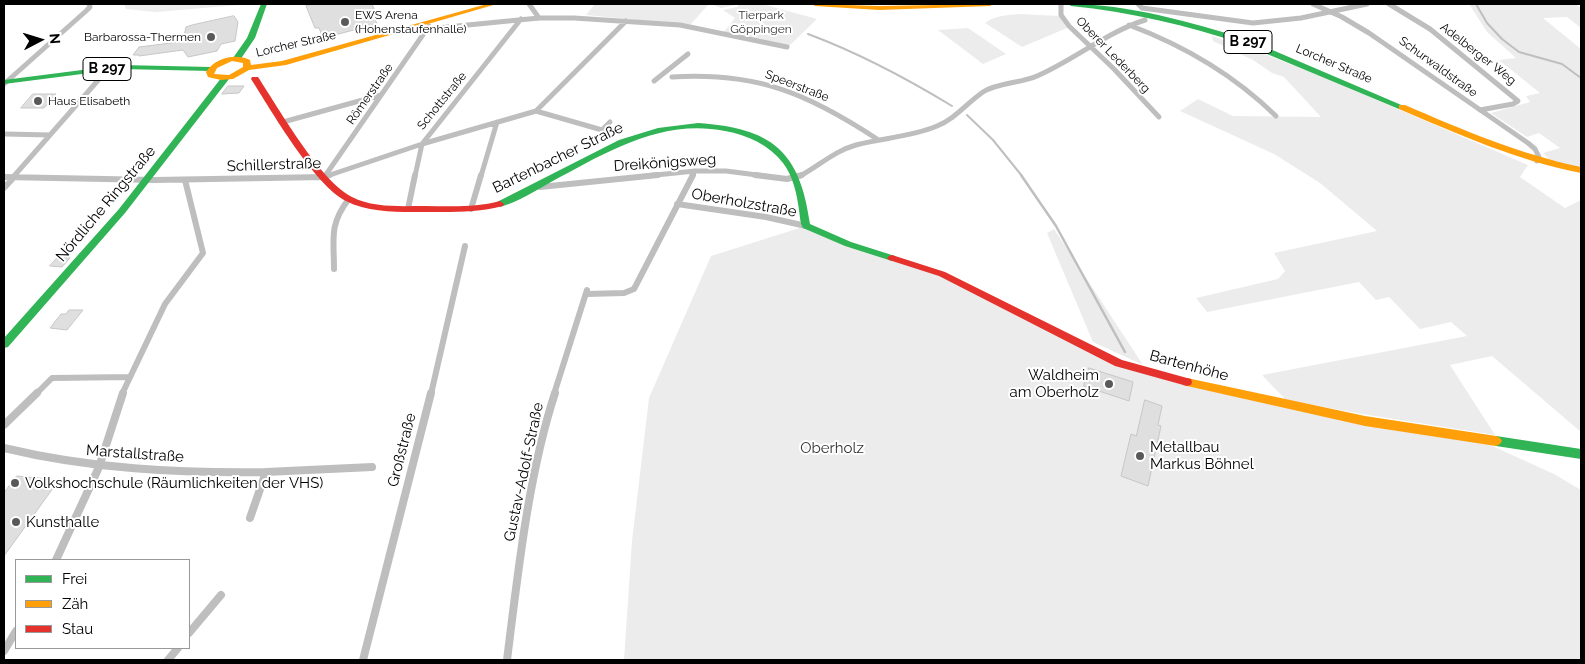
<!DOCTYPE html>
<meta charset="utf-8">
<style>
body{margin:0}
#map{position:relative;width:1585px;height:664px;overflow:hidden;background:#fff;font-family:Raleway,sans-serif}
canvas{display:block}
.frame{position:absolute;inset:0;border:5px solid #000;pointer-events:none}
.legend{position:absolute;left:15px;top:559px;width:175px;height:90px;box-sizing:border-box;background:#fff;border:1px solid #999;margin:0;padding:6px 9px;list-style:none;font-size:15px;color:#000}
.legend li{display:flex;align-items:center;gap:10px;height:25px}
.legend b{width:25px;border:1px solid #999}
.north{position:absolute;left:15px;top:15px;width:50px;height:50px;-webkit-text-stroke:4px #fff;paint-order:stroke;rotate:85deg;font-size:14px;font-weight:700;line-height:20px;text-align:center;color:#000}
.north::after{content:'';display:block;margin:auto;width:18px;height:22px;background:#000;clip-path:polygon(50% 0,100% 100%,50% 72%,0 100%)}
</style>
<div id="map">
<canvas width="1585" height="664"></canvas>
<div class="frame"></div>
<ul class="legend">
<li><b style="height:6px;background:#30b455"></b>Frei</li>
<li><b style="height:6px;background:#ff9f0a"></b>Zäh</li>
<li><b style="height:6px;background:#e5322d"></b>Stau</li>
</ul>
<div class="north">N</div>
</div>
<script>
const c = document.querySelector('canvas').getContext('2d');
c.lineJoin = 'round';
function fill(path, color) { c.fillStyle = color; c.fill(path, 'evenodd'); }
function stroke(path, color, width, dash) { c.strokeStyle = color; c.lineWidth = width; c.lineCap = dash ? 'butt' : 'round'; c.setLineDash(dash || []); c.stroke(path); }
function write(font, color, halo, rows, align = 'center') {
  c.font = font + ' Raleway,sans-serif'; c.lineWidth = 4; c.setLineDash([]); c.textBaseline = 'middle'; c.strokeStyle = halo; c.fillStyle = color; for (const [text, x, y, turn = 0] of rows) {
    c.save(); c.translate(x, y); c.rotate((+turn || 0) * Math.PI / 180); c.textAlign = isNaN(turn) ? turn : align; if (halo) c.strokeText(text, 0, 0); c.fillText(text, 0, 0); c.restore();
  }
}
fill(new Path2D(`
 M 124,4 L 251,4 L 156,12 L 126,9 Z
 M 595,4 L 709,4 L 690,25 L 586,15 Z
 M 711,4 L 762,4 L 817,19 L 789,46 L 724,32 L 735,18 L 723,10 L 737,7 L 740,4 L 721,8 Z
 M 1469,4 L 1575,4 L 1581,8 L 1581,28 L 1567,17 L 1543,18 L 1581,49 L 1581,168 L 1551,161 L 1543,153 L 1560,148 L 1539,133 L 1527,137 L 1491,113 L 1530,102 L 1526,96 L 1540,93 L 1499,60 L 1516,58 L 1487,32 Z
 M 1019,14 L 1059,16 L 1067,28 L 1022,47 L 985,23 C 993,16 1008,15 1019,14 Z
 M 968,28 L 1006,54 L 983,64 L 938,30 Z
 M 1212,36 L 1259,52 L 1328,79 L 1528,165 L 1520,177 L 1565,208 L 1581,200 L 1581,432 L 1492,356 L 1450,365 L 1495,435 L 1362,414 L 1286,400 L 1262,375 L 1467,336 L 1451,322 L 1420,329 L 1389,297 L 1376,300 L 1359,282 L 1207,312 L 1196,298 L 1278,279 L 1285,271 L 1274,253 L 1377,231 L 1320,183 L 1274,154 L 1180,111 L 1198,99 L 1233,116 L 1321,117 L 1284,77 L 1272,73 L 1253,60 L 1213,41 Z
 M 806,226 L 813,230 L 942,274 L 1081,346 L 1194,387 L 1477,439 L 1554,474 L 1581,490 L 1581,660 L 624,660 L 632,541 L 649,398 L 711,256 Z
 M 1054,229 L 1143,365 L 1093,342 L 1047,233 Z`), '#ececec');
stroke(new Path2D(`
 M 1476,4 L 1487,23 L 1502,39 L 1519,52 L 1562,64 L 1581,78
 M 808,34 C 859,53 906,78 952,106
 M 967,115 L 993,140 L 1022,176`), '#bfbfbf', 2);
stroke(new Path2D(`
 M 1021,175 L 1056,226 L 1125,352`), '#bfbfbf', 2.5);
const building = new Path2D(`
 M 314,4 L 372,4 L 376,13 L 373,14 L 377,24 L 323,38 L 319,28 L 315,28 L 306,6 Z
 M 234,16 L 238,22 L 235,41 L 221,44 L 217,51 L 188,57 L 183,50 L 139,56 L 139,55 L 133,55 L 139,47 L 179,42 L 183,40 L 186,27 L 192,25 Z
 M 228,86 L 244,86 L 239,93 L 222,94 Z
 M 33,94 L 56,94 L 44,108 L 21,108 Z
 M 58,257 L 70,258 L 62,267 L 50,266 Z
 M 69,310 L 83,310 L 67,330 L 50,328 L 61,314 L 66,314 Z
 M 1089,368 L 1133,382 L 1129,401 L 1084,386 Z
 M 1145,400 L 1162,406 L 1158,425 L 1161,426 L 1148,486 L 1121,476 L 1131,434 L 1136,436 Z
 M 17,476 L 59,480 L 4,556 L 4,493 Z`);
fill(building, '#dfdfdf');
stroke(building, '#c7c7c7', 1);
stroke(new Path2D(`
 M 529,4 L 539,18
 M 1061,4 L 1061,15 L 1069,26 L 1114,69 L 1159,117
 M 1138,4 L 1142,8 L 1253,23 L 1301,18 L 1367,4
 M 1313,4 L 1342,17 L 1369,33 L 1528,143 L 1535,149 L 1539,157 L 1537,161
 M 1389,4 L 1430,29 L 1518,101 L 1513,104 L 1480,110
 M 1129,25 C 1185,46 1233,74 1276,116
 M 427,29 L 539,18 L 574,18 L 680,25 L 787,47
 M 672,77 C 757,72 807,93 877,139
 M 654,81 L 688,54
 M 4,84 L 86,11 L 90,7 L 89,4
 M 536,111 L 602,130 L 610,122
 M 283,122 L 381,95
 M 4,134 L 50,135
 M 14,176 L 108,69
 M 325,176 L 429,26
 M 327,176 L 422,144 L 536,111 L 626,21
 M 415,176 L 422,144 L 521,19
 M 481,176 L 497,122
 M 646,176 L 695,171 L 726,171 L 765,176
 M 692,176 L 695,171
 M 800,176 C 819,166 834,151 856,145 C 882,138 911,137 937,126 C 955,119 967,103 983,92 C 996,83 1022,83 1037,76 C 1074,60 1107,32 1145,20`), '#bebebe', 5);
stroke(new Path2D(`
 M 755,175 L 787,179 L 802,175
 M 4,177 L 155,180 L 324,177 L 330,175
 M 324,177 L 326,175
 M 540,187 L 658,175
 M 4,188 L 16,175
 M 677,204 L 766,217 L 806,226
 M 408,209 L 415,175
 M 471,209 L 481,175
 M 334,269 C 334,239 329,225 348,200
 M 587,294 L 624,293 L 634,289 L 693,175
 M 36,394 L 52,378 L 130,377
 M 122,394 L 165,304 L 203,253 L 185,180
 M 431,394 L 465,246
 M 554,394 L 587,290`), '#bebebe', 6);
stroke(new Path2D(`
 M 4,425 L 37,393
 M 4,448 C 91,469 177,473 266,472 L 250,518
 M 266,472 L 372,467
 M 56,560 L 99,467 L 123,393
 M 189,633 L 221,595
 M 4,651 L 16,631
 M 168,660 L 178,648
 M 363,660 L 431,393
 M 507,660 C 518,573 528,476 555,393`), '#bebebe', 8);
fill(new Path2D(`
 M 261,4 L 267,4 L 255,38 L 240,60 L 234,60 L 233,58 L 247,38 Z
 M 1068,4 C 1129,4 1190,22 1249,40 L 1406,107 L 1405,109 L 1399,109 L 1243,44 C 1187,25 1130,12 1071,6 Z
 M 121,65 L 211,67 L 215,69 L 211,71 L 121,69 L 4,84 L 4,80 Z
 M 222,77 L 228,77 L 229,79 L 125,213 L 8,347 L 4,348 L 4,338 L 119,209 Z
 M 698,123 C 772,128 800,151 810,224 L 851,242 L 895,256 L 897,258 L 895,260 L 892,261 L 845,246 L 803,228 C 800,223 800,216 799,210 C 797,194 793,176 783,163 C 769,145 748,135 725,131 C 661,118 605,153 551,182 C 535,191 518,202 500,207 L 496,204 L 497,202 L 619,140 L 658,128 Z
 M 1496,436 L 1581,449 L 1581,459 L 1496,446 L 1492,444 L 1490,441 L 1492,438 Z`), '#30b455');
fill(new Path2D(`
 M 487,4 L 497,4 L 286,65 L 249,70 L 233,79 L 221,80 L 208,77 L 206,72 C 215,58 235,53 250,60 L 251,65 L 282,61 ZM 232,61 L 243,63 L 243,67 L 229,75 L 214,74 L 217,68 Z
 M 812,4 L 879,6 L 993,4 L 990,6 L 879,10 L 815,6 Z
 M 1399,105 L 1405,105 C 1463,130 1519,154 1581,167 L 1581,173 C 1518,161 1458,134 1399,109 Z
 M 1187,378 L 1365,416 L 1496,436 L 1500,438 L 1502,441 L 1500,444 L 1496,446 L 1365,426 L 1187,386 L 1183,385 L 1182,382 L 1183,379 Z`), '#ff9f0a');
fill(new Path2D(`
 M 252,77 L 258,77 C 279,109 320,181 352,197 C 373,208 401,206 424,206 C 450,206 475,208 500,201 L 504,204 L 503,206 C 477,213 451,212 424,212 C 399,212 369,213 346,201 C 314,185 271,110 251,79 Z
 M 892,255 L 945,272 L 1122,360 L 1187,378 L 1191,379 L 1192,382 L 1191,385 L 1187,386 L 1115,366 L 939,276 L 889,260 L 887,258 L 889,256 Z`), '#e5322d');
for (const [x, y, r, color] of [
 [345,22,5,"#595959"],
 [211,37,5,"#595959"],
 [38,101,5,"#595959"],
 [1109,384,5,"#595959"],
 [1140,456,5,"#595959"],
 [15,483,5,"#595959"],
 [16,522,5,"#595959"]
]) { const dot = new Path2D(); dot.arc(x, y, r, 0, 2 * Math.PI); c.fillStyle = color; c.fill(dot); stroke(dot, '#fff', 2); }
write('12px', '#000', '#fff', [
 ["EWS Arena",355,15],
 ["(Hohenstaufenhalle)",355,29],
 ["Barbarossa-Thermen",201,37,"right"],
 ["Haus Elisabeth",48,101]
], 'left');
write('12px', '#333', '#fff', [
 ["Tierpark",761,15],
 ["Göppingen",761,29]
]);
write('12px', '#000', '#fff', [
 ["Lorcher Straße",296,44,-13],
 ["Adelberger Weg",1478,54,38],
 ["Oberer Lederberg",1113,55,46],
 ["Lorcher Straße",1334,64,23],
 ["Schurwaldstraße",1438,67,36],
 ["Speerstraße",797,86,21],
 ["Römerstraße",370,94,-55],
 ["Schottstraße",442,101,-51]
]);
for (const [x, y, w] of [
 [1248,42,48],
 [107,69,48]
]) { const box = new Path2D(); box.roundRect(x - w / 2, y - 11.5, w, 23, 4); c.fillStyle = '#fff'; c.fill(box); stroke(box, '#000', 1); }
write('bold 14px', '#000', null, [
 ["B 297",1248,42],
 ["B 297",107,69]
]);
write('15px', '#000', '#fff', [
 ["Bartenbacher Straße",558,158,-26],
 ["Dreikönigsweg",665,163,-4],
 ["Schillerstraße",274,165,-2],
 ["Oberholzstraße",744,203,10],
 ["Nördliche Ringstraße",106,204,-50],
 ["Bartenhöhe",1189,366,15],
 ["Großstraße",402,450,-76],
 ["Marstallstraße",135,454,4],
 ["Gustav-Adolf-Straße",524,472,-78]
]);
write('15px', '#000', '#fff', [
 ["Waldheim",1099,375,"right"],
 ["am Oberholz",1099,392,"right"],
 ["Metallbau",1150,447],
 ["Markus Böhnel",1150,464],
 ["Volkshochschule (Räumlichkeiten der VHS)",25,483],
 ["Kunsthalle",26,522]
], 'left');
write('15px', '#333', '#fff', [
 ["Oberholz",832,448]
]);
</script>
